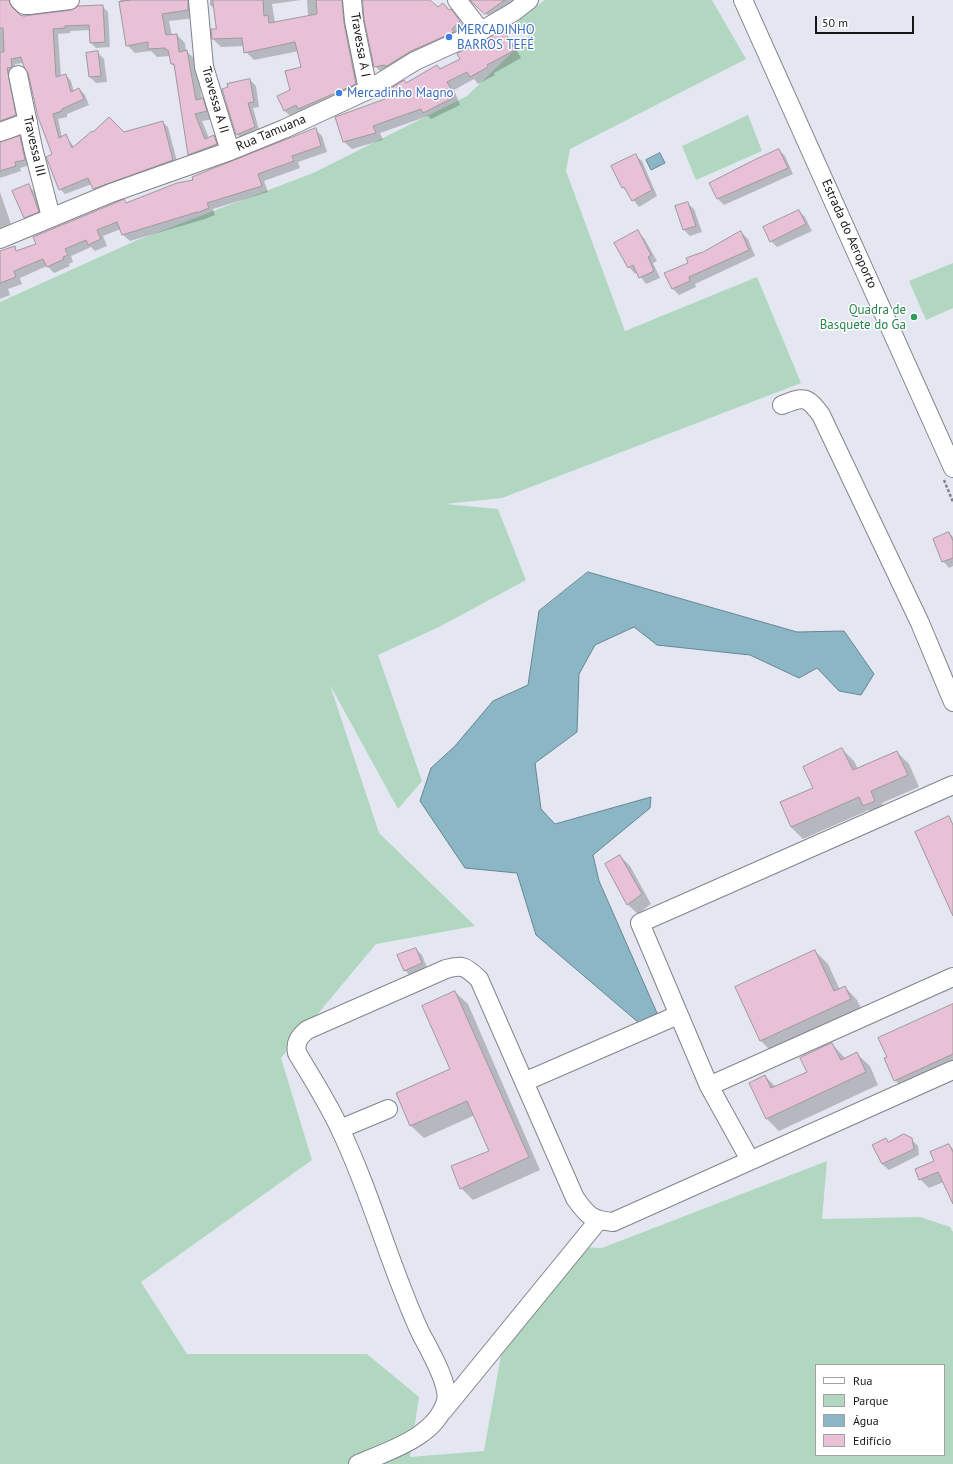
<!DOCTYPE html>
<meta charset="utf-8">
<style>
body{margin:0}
#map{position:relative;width:953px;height:1464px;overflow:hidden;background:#e4e7f1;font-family:"PT Sans",sans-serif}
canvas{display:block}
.legend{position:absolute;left:815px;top:1364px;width:130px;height:92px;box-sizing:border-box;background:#fff;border:1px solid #a1a1a3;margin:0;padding:5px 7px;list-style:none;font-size:12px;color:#141519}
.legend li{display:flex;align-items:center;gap:8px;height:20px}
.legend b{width:20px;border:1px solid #a1a1a3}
.scale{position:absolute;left:815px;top:16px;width:99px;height:18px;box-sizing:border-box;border:2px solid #141519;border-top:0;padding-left:5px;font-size:12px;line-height:14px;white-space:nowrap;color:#141519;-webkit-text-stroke:3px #fff;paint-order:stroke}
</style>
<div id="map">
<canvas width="953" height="1464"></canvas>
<ul class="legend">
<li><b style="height:5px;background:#fff"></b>Rua</li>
<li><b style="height:11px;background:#b2d7c1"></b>Parque</li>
<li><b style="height:11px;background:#8ab6c5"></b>Água</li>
<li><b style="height:11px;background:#e8c1d6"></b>Edifício</li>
</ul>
<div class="scale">50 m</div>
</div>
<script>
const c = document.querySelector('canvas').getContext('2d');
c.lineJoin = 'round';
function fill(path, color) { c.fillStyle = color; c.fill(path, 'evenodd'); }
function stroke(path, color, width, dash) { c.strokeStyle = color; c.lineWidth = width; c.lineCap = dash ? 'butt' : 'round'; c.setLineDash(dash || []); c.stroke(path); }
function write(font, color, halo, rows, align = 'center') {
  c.font = font + ' "PT Sans",sans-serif'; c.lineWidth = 3; c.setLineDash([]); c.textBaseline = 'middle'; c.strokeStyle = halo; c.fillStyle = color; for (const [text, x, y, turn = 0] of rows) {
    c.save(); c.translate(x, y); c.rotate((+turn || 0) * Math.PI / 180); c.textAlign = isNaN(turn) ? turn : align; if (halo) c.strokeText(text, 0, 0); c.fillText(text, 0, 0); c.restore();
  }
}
fill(new Path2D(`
 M 545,0 L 712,0 L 746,59 L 570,149 L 566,171 L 625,331 L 757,277 L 801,383 L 502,498 L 445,504 L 498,509 L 526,580 L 441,626 L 378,655 L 422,781 L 398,809 L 330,685 L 379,833 L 475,926 L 376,944 L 281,1058 L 312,1160 L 141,1282 L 187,1354 L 367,1354 L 419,1397 L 410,1457 L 484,1451 L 501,1355 L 582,1247 L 602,1248 L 827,1161 L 822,1219 L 920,1217 L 950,1227 L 953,1232 L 953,1464 L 0,1464 L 0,302 L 135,241 L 313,173 L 467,96 L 531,34 L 515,23 ZM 816,1365 L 944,1365 L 944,1455 L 816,1455 Z
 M 748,115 L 762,151 L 696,180 L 682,146 Z
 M 953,263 L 953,308 L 926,320 L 909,281 Z`), '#b2d7c1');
const water = new Path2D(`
 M 660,153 L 665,163 L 651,170 L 646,160 Z
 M 588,572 L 797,632 L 844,631 L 874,674 L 861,695 L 839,691 L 817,668 L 799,678 L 750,655 L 657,645 L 634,627 L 595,645 L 579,674 L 577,732 L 535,763 L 541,809 L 555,824 L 651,797 L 650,808 L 593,855 L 599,881 L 657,1013 L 639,1023 L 536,935 L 517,873 L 465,868 L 420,801 L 431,768 L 455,746 L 493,701 L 528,685 L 539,611 Z`);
fill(water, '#8ab6c5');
stroke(water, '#678691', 1);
fill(new Path2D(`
 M 0,0 L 16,0 L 14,4 L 16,13 L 19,16 L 29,17 L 102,6 L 108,12 L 110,47 L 96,48 L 91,43 L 90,30 L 70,31 L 70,33 L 58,34 L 61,77 L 66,75 L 71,81 L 74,92 L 79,89 L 85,95 L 89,105 L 67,114 L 67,117 L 58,119 L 62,137 L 66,136 L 74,147 L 162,122 L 168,127 L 178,165 L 99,194 L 92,184 L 65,194 L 60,189 L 54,154 L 29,72 L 24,63 L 15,64 L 20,121 L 0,129 Z
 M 120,0 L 198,0 L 196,18 L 169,21 L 172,36 L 177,35 L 185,43 L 186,51 L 195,59 L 202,99 L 210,108 L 214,119 L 202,121 L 209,138 L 214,137 L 222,145 L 197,162 L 189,154 L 175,67 L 172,64 L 170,56 L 157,57 L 151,51 L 135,53 L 127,45 Z
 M 210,0 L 301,0 L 272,4 L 275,23 L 308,16 L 307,0 L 354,0 L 364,92 L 292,118 L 284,110 L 291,90 L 303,68 L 299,51 L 254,60 L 246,52 L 244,46 L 221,47 L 213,39 L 217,30 L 215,9 L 210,5 Z
 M 364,0 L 428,0 L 438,9 L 450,10 L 468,30 L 383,74 L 375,66 Z
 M 471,0 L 524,0 L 494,21 Z
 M 503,31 L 510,39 L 521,58 L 494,73 L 495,75 L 478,84 L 474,79 L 454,90 L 460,105 L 431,119 L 428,116 L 380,133 L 383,140 L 352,149 L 344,142 L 336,118 L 386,99 L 406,84 L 437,66 L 441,70 L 461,59 Z
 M 98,53 L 104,59 L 107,82 L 96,83 L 90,77 Z
 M 250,80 L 256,86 L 259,107 L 253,108 L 260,133 L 243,140 L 237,134 Z
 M 315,129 L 322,136 L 327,152 L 298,162 L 300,168 L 264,181 L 268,192 L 213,209 L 215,215 L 205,219 L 130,241 L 123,235 L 121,229 L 103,236 L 107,246 L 95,251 L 91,247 L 71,256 L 73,262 L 69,264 L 70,266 L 54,273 L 47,266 L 20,278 L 22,284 L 8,289 L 10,295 L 0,299 L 0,254 L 15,249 L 18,252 L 38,245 L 124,201 L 127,204 L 194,181 Z
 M 20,137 L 25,143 L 30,165 L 20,168 L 21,171 L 0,178 L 0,143 Z
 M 779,150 L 785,156 L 793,174 L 724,205 L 718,199 Z
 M 635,155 L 642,161 L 657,196 L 639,207 L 623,187 L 613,167 Z
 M 29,186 L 35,192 L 44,218 L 31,223 L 25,217 Z
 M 0,192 L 12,227 L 0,234 Z
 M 687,203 L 694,209 L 702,232 L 690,236 L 684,230 L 676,207 Z
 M 799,211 L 805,217 L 812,231 L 777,247 L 771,241 Z
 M 637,231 L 644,238 L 657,261 L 653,263 L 660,278 L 646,284 L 637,272 L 635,274 L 629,267 Z
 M 741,232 L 748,239 L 755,256 L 695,284 L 696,287 L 679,295 L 673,289 L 690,263 L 703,253 Z
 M 949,533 L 953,537 L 953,566 L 949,568 L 943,561 Z
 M 842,749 L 854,761 L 858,769 L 897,752 L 909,764 L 919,787 L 882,803 L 886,813 L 876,817 L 869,810 L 803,839 L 791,827 L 815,788 Z
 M 620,856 L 630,866 L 651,904 L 638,914 L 628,905 L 606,864 Z
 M 416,949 L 422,955 L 428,970 L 411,977 L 405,970 Z
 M 815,951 L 828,964 L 840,990 L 845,987 L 857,1000 L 863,1012 L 774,1054 L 761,1041 Z
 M 455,992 L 468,1004 L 540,1170 L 473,1200 L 461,1188 L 490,1151 L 475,1115 L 424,1138 L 411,1126 L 397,1093 L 451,1069 Z
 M 953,1005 L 953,1072 L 907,1093 L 895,1080 Z
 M 832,1044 L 846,1059 L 857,1054 L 870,1066 L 878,1085 L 779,1131 L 767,1119 L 765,1076 L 776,1087 L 808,1072 Z
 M 911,1139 L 918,1146 L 919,1155 L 889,1170 L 882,1164 L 886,1140 L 889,1143 Z
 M 949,1145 L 953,1149 L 953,1199 L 944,1182 L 929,1188 L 920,1179 Z`), '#0003');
const building = new Path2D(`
 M 0,0 L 9,0 L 12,7 L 20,15 L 24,16 L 71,10 L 78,6 L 103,5 L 105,42 L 90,43 L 89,25 L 65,26 L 65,28 L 53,29 L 56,77 L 66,74 L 71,92 L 79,88 L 84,99 L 62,109 L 62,111 L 53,114 L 59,138 L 66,134 L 72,148 L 92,131 L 93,132 L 109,117 L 124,132 L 163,121 L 173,160 L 93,189 L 88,178 L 59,190 L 46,157 L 52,154 L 38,117 L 28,73 L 24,67 L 21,57 L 11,59 L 12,67 L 7,68 L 16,115 L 0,121 L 0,52 L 4,52 L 3,28 L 0,28 Z
 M 132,0 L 188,0 L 188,10 L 162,14 L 166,35 L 177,34 L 179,52 L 187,50 L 196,100 L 203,98 L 207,111 L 195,114 L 205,139 L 214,135 L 217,144 L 188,155 L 174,64 L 171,64 L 168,50 L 166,50 L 165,48 L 148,49 L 148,42 L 126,46 L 119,2 Z
 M 213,0 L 263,0 L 264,16 L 268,15 L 269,23 L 317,14 L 316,0 L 342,0 L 344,23 L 356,84 L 298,109 L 296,105 L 284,111 L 277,96 L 290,90 L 285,71 L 301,67 L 295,42 L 244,53 L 242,38 L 212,39 L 211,29 L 216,29 Z
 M 363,0 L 430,0 L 438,7 L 443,3 L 449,10 L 451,9 L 460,21 L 452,29 L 454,32 L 411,51 L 385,67 L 385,65 L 374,67 L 364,19 Z
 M 470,0 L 505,0 L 485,14 Z
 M 503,30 L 515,50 L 487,65 L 488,67 L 470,77 L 467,72 L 447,82 L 452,91 L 453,98 L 423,113 L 421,109 L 373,126 L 376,133 L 343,142 L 335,117 L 385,99 L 383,93 L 404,80 L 406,83 L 437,65 L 440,69 L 460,59 L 457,54 Z
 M 98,51 L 101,76 L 89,77 L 86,53 Z
 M 250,79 L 254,102 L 248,103 L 255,127 L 236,135 L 222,89 L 228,87 L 227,84 Z
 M 316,128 L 321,146 L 292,156 L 294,161 L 258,174 L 262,186 L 207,203 L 209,208 L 197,213 L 197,212 L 122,235 L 117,222 L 97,230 L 101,239 L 88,245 L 86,240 L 65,249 L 68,255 L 63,257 L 64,259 L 47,267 L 43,259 L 14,271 L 16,277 L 0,283 L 0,251 L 15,246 L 16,251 L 36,244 L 33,237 L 115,203 L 124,199 L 126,203 L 177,183 L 193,180 L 192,177 L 214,168 Z
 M 20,136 L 25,160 L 15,162 L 16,166 L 0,171 L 0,142 Z
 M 779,149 L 788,168 L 717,199 L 709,183 L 754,160 Z
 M 636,154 L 652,190 L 632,201 L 624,187 L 622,188 L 611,166 Z
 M 29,184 L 39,212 L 24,218 L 12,191 Z
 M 688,202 L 696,226 L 683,230 L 675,206 Z
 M 799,210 L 806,224 L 770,242 L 763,227 Z
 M 638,230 L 651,255 L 648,257 L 654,271 L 639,278 L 633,265 L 628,268 L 614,243 Z
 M 741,231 L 749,250 L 689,277 L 690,281 L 672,289 L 664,273 L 688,263 L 686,258 L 703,252 Z
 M 949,532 L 953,541 L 953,558 L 942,562 L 933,539 Z
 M 842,748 L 853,770 L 897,751 L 908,775 L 871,791 L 875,801 L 863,806 L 859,797 L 791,827 L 780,802 L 813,788 L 803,767 Z
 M 949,816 L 953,825 L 953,916 L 915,832 Z
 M 620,855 L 642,894 L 627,905 L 605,864 Z
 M 416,948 L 422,963 L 404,971 L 397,955 Z
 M 815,950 L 834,991 L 845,986 L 851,999 L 760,1041 L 735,987 Z
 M 455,991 L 529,1157 L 460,1189 L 451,1166 L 489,1151 L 467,1101 L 410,1126 L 396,1093 L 450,1069 L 422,1006 Z
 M 953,1004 L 953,1054 L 894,1081 L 884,1058 L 887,1057 L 878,1038 Z
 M 832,1043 L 841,1060 L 857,1052 L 866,1072 L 766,1119 L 749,1083 L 765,1075 L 771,1088 L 807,1072 L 800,1058 Z
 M 904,1134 L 912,1138 L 914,1149 L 882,1164 L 872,1145 L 886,1138 L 888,1142 Z
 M 949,1144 L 953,1152 L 953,1204 L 938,1172 L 919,1180 L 915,1169 L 934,1161 L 930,1152 Z`);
fill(building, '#e8c1d6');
stroke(building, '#a1979c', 1);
const minor = new Path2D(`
 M 19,0 L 24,5 L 29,5 L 70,0
 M 198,0 L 204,67 L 230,151
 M 352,0 L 354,21 L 368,90
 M 457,0 L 481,31
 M 743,0 L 953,468
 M 18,75 L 33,148 L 51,217
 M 0,132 L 28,122
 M 0,239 L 111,193 L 230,151 L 284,129 L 368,90 L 415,61 L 481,31 L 515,11 L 529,0
 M 782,405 C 804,396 807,396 821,415 L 920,623 L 953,702
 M 524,1082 L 678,1015
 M 709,1086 L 953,977
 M 340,1129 L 388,1109
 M 750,1160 L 709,1086 L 640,923 L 953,785
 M 443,1411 L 598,1221
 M 358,1464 C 388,1451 436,1437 446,1401 C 450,1385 429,1349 421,1334 C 390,1268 372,1195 340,1129 C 328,1103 312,1078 297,1053 C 295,1042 299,1037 307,1030 L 446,969 C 463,964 466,967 479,979 L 575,1198 C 587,1215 591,1220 613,1222 L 953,1070`);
stroke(minor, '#81848d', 20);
stroke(new Path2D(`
 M 944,480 L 953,502`), '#808289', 2.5, [3, 2]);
stroke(minor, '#fff', 18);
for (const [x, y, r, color] of [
 [449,37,4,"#3f7fe0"],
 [339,93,4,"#3f7fe0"],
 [914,317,4,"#2e9e5b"]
]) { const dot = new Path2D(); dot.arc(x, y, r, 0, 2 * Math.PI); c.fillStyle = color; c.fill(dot); stroke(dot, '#fff', 1.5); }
write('13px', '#366cbe', '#fff', [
 ["MERCADINHO",457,30],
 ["BARROS TEFÉ",457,45],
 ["Mercadinho Magno",347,93]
], 'left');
write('13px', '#141519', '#fff', [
 ["Travessa A I",360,45,80],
 ["Travessa A II",215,100,74],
 ["Rua Tamuana",271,133,-23],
 ["Travessa III",34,146,77],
 ["Estrada do Aeroporto",849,234,66]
]);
write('13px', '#27864d', '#fff', [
 ["Quadra de",906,310],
 ["Basquete do Ga",906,325]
], 'right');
</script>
